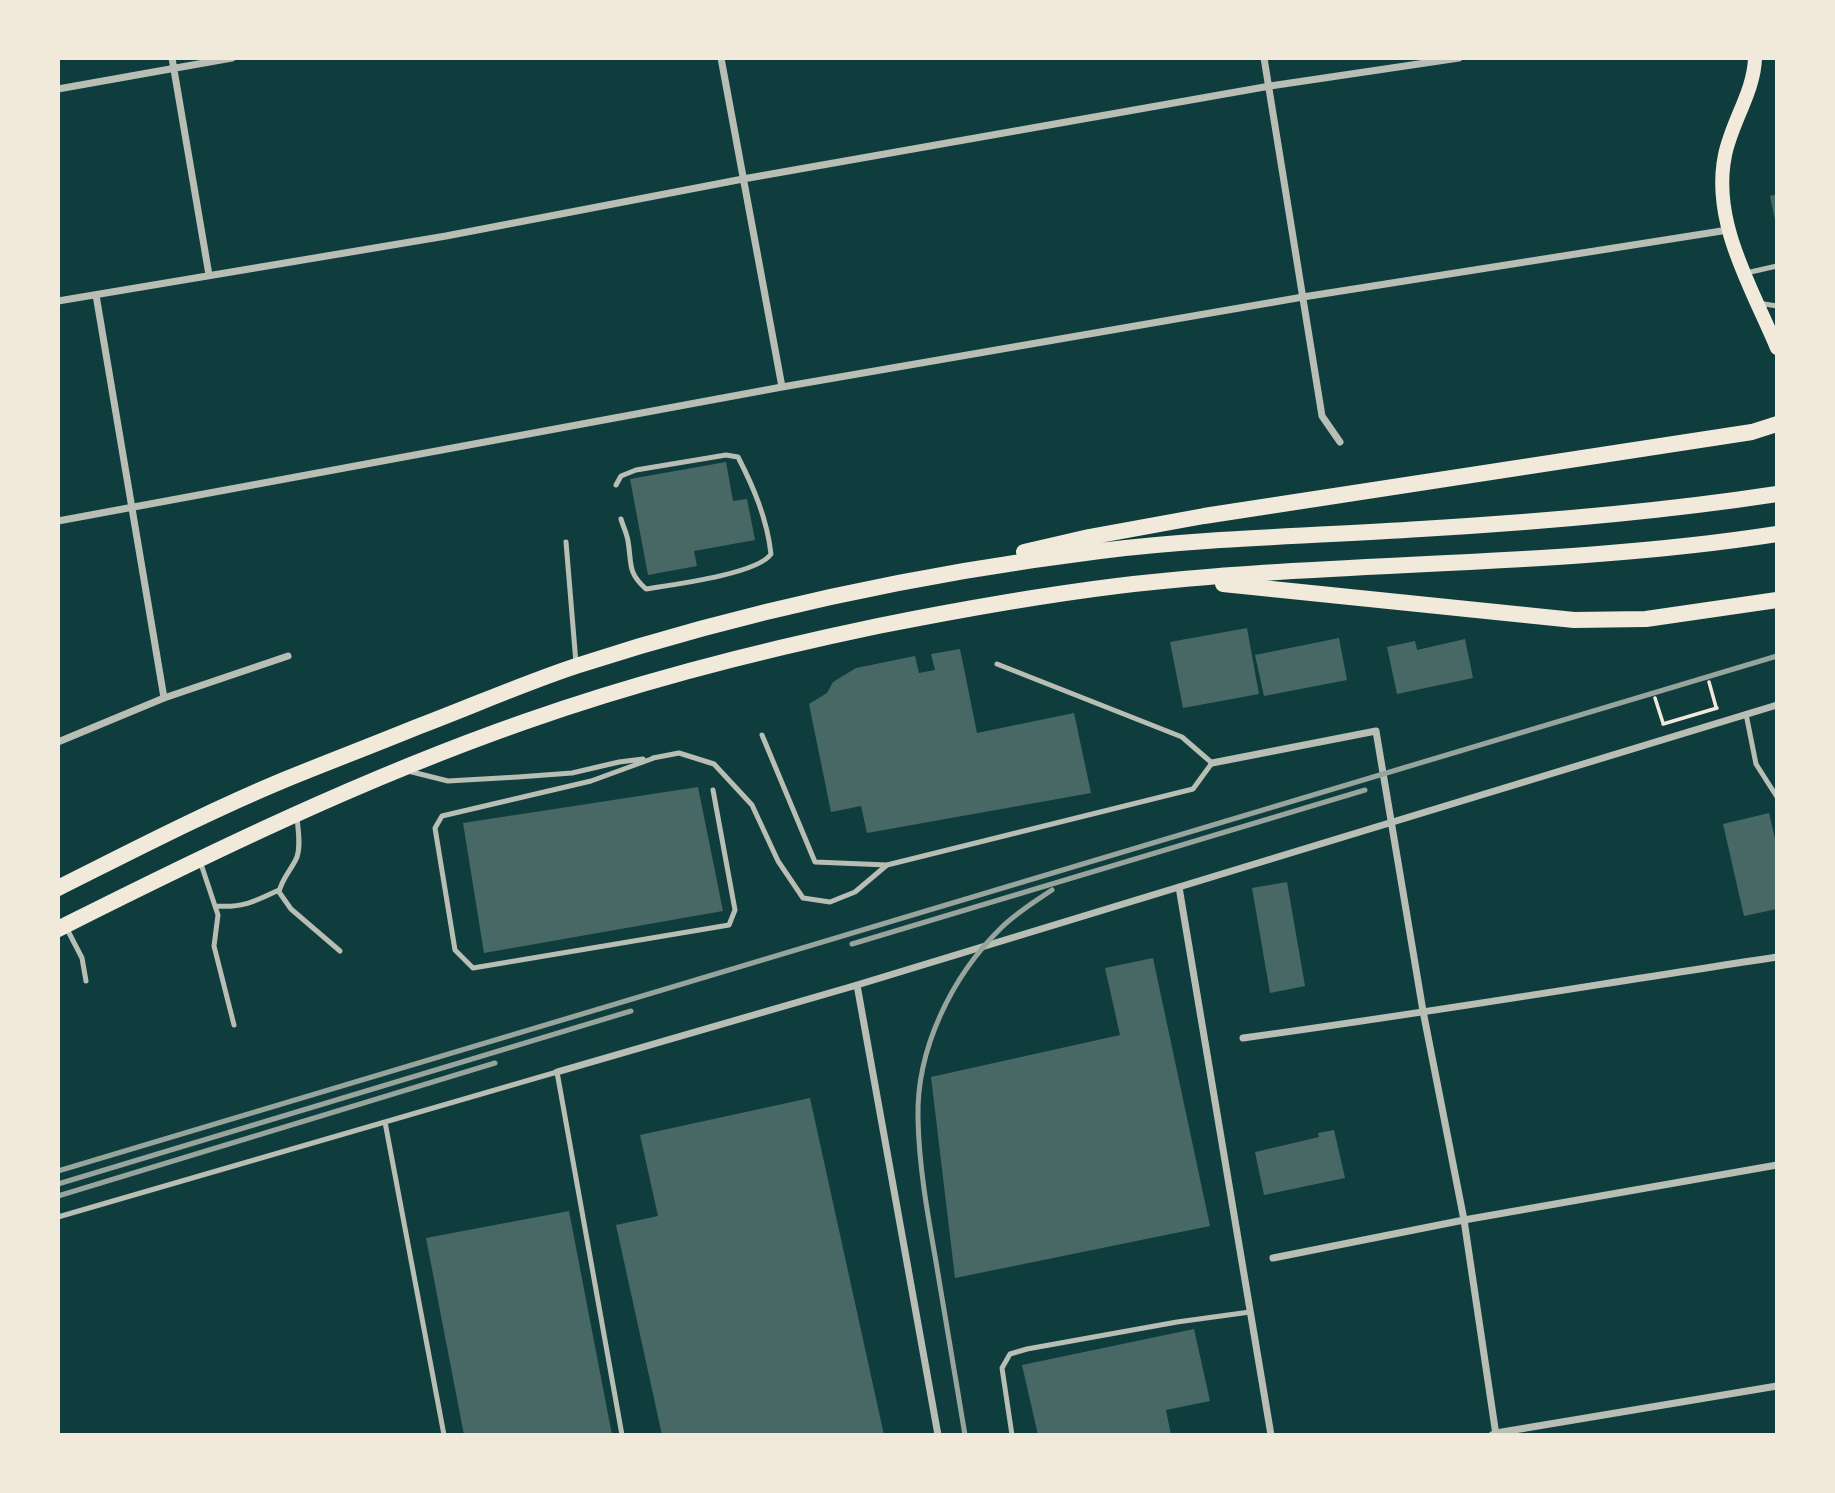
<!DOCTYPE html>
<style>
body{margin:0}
#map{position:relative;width:1835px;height:1493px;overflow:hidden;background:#0f3d3e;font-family:"Asap Condensed",sans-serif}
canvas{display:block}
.frame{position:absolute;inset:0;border:60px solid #f1e9da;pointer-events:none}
</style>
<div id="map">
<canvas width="1835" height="1493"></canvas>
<div class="frame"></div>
</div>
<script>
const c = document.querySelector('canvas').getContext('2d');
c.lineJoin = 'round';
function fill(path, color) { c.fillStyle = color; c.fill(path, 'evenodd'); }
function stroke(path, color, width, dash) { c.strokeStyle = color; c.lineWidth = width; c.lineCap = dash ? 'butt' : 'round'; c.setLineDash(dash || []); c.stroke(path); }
fill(new Path2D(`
 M 1777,194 L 1777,225 L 1776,225 L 1770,196 Z
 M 726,462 L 733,501 L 747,499 L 755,540 L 694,551 L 697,566 L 648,575 L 630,479 Z
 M 1247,628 L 1259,694 L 1183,708 L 1170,642 Z
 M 1339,638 L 1347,680 L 1264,696 L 1255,655 Z
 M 1465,639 L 1473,678 L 1397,694 L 1387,647 L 1415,641 L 1417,650 Z
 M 960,649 L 977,733 L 1074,713 L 1091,793 L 867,833 L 861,806 L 831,812 L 809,704 L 827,693 L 833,682 L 856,668 L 915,656 L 919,673 L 935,670 L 931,654 Z
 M 698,787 L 723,911 L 484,953 L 463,823 Z
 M 1769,813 L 1777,847 L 1777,909 L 1744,916 L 1723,824 Z
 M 1287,882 L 1305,986 L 1270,993 L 1252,888 Z
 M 1153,958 L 1210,1226 L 955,1278 L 931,1077 L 1120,1035 L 1105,968 Z
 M 810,1098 L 884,1435 L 662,1435 L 616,1225 L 658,1216 L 640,1135 Z
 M 1334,1130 L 1345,1178 L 1264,1195 L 1255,1152 L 1319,1137 L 1318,1133 Z
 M 569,1211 L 612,1435 L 464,1435 L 426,1238 Z
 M 1194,1329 L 1210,1401 L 1166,1410 L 1171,1435 L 1038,1435 L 1022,1365 Z`), '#486865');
stroke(new Path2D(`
 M 1709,682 L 1716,707
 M 1655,698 L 1663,723
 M 1663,724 L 1717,708`), '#f1e9da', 3.5);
stroke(new Path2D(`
 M 1746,273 L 1777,266
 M 1758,303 L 1777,306
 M 616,485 L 621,476 L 636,470 L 726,455 L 738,457 C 754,488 767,519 771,554 C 758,574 671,585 646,589 C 627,572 632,564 628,541 C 627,534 623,526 621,519
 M 566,542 L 576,663
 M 1746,714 L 1756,764 L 1777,797
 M 762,735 L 815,862 L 887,865 L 1193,789 L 1212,763 L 1182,737 L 997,664
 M 653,758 L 679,753 L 714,764 L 752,805 L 778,861 L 803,898 L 830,902 L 855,892 L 887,865
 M 654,758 L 591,781 L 442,816 L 435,828 L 455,950 L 473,968 L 729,925 L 735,910 L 713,790
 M 408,771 L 448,781 L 518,777 L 572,773 L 619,762 L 643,759
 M 297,817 C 298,830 301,845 297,857 C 292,869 282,878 279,892 L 291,909 L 340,951
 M 200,861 L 218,915 L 214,946 L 234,1025
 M 216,906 C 243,908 256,901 279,890
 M 67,929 L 82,958 L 86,981
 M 385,1122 L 444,1435
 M 58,1217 L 557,1072 L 622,1435
 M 1012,1435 L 1002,1368 L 1010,1354 L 1027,1349 L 1177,1322 L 1250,1312`), '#b8beb3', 5);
stroke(new Path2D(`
 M 172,58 L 209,275
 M 721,58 L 782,387
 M 1264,58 L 1322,416 L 1340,442
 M 58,89 L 232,58
 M 96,295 L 164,698
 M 58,301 L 446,236 L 743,179 L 1270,86 L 1459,58
 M 58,521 L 782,387 L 1303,297 L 1728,230
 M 58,742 L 164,698 L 288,656
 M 1212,763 L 1376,731 L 1423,1011 L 1464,1220 L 1496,1435
 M 1179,887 L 1271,1435
 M 857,985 L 938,1435
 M 1243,1038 C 1421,1014 1599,984 1777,957
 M 557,1072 L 857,985 L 1777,705
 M 1273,1258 L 1464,1220 L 1777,1165
 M 1492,1435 L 1496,1433 L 1777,1386`), '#b8beb3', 7);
stroke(new Path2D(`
 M 1755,58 C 1754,92 1732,121 1725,155 C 1711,222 1752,288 1777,348`), '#f1e9da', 14);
stroke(new Path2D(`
 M 1024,552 L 1089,537 L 1204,516 L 1752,432 L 1777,424
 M 1223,584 L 1574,620 L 1646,619 L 1777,600
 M 58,888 C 132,851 207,812 284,780 C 328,762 373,745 417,727 C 470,707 522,684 576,666 C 745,611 923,573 1100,551 C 1206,538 1314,536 1421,529 C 1540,522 1659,512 1777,494
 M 58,929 C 209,853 364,778 524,722 C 640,681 758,651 878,626 C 958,610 1036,596 1117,586 C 1336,560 1559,568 1777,534`), '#f1e9da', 16);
stroke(new Path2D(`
 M 852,944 L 1365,790
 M 58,1171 L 1777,656
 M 58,1184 L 631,1011
 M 58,1196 L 495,1063
 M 965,1435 C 955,1376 945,1316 935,1256 C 927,1211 919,1165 918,1119 C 916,1049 952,976 1001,928 C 1016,913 1034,902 1052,890`), '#97a49c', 5);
</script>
